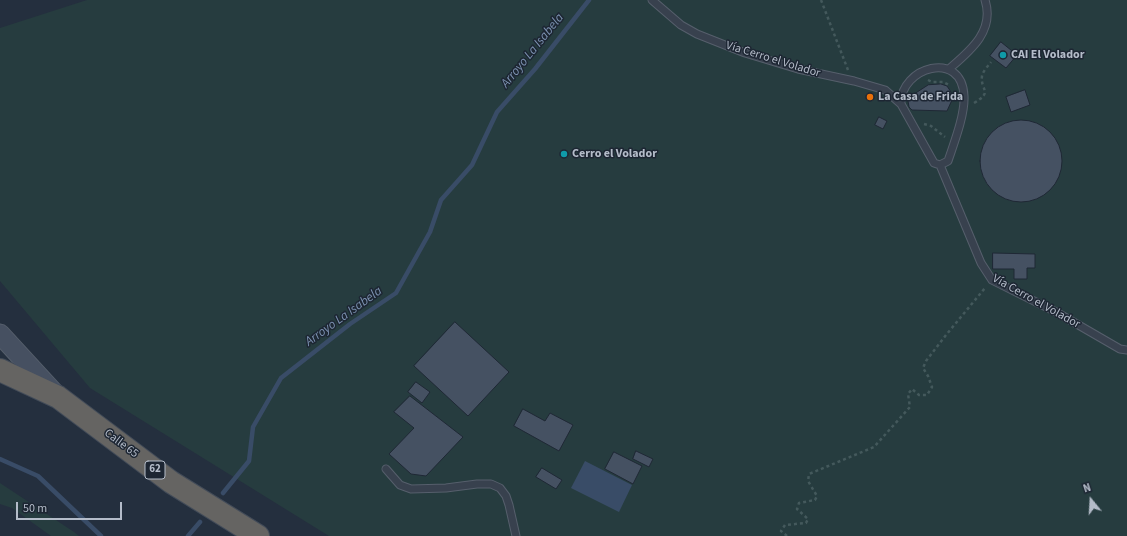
<!DOCTYPE html>
<meta charset="utf-8">
<style>
body{margin:0}
#map{position:relative;width:1127px;height:536px;overflow:hidden;background:#242f3e;font-family:"Source Sans 3",sans-serif}
canvas{display:block}
.north{position:absolute;left:1071px;top:480px;width:40px;height:40px;-webkit-text-stroke:3px #1d2633;paint-order:stroke;rotate:342deg;font-size:11px;font-weight:700;line-height:16px;text-align:center;color:#b4bcc9}
.north::after{content:'';display:block;margin:auto;width:14px;height:18px;background:#b4bcc9;clip-path:polygon(50% 0,100% 100%,50% 72%,0 100%)}
.scale{position:absolute;left:16px;top:502px;width:106px;height:18px;box-sizing:border-box;border:2px solid #b4bcc9;border-top:0;padding-left:5px;font-size:12px;line-height:14px;white-space:nowrap;color:#b4bcc9;-webkit-text-stroke:3px #1d2633;paint-order:stroke}
</style>
<div id="map">
<canvas width="1127" height="536"></canvas>
<div class="north">N</div>
<div class="scale">50 m</div>
</div>
<script>
const c = document.querySelector('canvas').getContext('2d');
c.lineJoin = 'round';
function fill(path, color) { c.fillStyle = color; c.fill(path, 'evenodd'); }
function stroke(path, color, width, dash) { c.strokeStyle = color; c.lineWidth = width; c.lineCap = dash ? 'butt' : 'round'; c.setLineDash(dash || []); c.stroke(path); }
function write(font, color, halo, rows, align = 'center') {
  c.font = font + ' "Source Sans 3",sans-serif'; c.lineWidth = 3; c.setLineDash([]); c.textBaseline = 'middle'; c.strokeStyle = halo; c.fillStyle = color; for (const [text, x, y, turn = 0] of rows) {
    c.save(); c.translate(x, y); c.rotate((+turn || 0) * Math.PI / 180); c.textAlign = isNaN(turn) ? turn : align; if (halo) c.strokeText(text, 0, 0); c.fillText(text, 0, 0); c.restore();
  }
}
fill(new Path2D(`
 M 87,0 L 1127,0 L 1127,536 L 329,536 L 90,388 L 0,281 L 0,28 Z
 M 0,483 L 74,532 L 79,536 L 51,536 L 12,508 L 0,504 Z`), '#263c3f');
fill(new Path2D(`
 M 585,461 L 632,485 L 619,512 L 571,488 Z`), '#394c67');
stroke(new Path2D(`
 M 0,459 L 38,476 L 101,536
 M 223,493 L 249,461 L 253,427 L 281,378 L 350,324 L 396,293 L 430,232 L 441,200 L 472,165 L 497,112 L 535,69 L 589,0
 M 188,536 L 200,522`), '#394c67', 4.5);
const building = new Path2D(`
 M 1001,42 L 1017,55 L 1006,68 L 990,56 Z
 M 941,84 L 947,86 L 951,92 L 952,100 L 947,111 L 912,110 L 909,107 L 908,101 L 911,96 L 928,85 Z
 M 1025,90 L 1030,105 L 1011,112 L 1006,97 Z
 M 879,117 L 887,121 L 883,129 L 875,125 Z
 M980 161a41 41 0 1 1 82 0a41 41 0 1 1-82 0Z
 M 993,253 L 1035,254 L 1035,268 L 1027,268 L 1027,279 L 1014,279 L 1014,269 L 993,269 Z
 M 455,322 L 509,372 L 468,416 L 414,366 Z
 M 416,382 L 430,392 L 422,403 L 408,392 Z
 M 410,396 L 463,437 L 426,476 L 411,474 L 389,454 L 414,428 L 394,412 Z
 M 523,409 L 545,421 L 550,413 L 573,425 L 559,451 L 514,426 Z
 M 636,451 L 653,459 L 649,467 L 633,459 Z
 M 614,452 L 642,466 L 633,484 L 605,469 Z
 M 542,468 L 562,480 L 556,489 L 536,477 Z`);
fill(building, '#455162');
stroke(building, '#1f2835', 1);
const service = new Path2D(`
 M 652,0 L 681,25 L 697,34 L 745,53 L 798,69 L 854,81 L 885,90 L 901,104 L 934,163 L 940,165 L 948,161 C 954,143 965,115 964,96 C 962,49 900,67 901,104
 M 949,69 C 970,51 995,31 985,0
 M 940,165 L 981,263 L 992,280 L 1056,312 L 1120,349 L 1127,350
 M 386,469 L 400,485 L 411,489 L 446,488 L 477,484 L 491,484 L 500,488 L 506,496 L 509,505 L 516,536`);
const secondary = new Path2D(`
 M 0,334 L 57,396`);
const trunk = new Path2D(`
 M 0,370 L 58,397 L 171,482 L 258,536`);
stroke(service, '#565f6c', 9);
stroke(secondary, '#565f6c', 21);
stroke(trunk, '#434c59', 24);
stroke(new Path2D(`
 M 821,0 L 848,70
 M 928,80 L 932,82 L 943,82 L 949,85
 M 974,103 C 994,91 980,91 982,76 C 983,71 988,66 991,62
 M 924,124 L 931,126 L 945,137
 M 787,536 L 781,531 L 785,525 L 806,523 L 808,519 L 797,509 L 799,503 L 815,500 L 817,496 L 808,481 L 809,474 L 874,447 L 910,407 L 908,394 L 912,389 L 919,395 L 927,395 L 932,387 L 928,376 L 923,368 L 926,361 L 946,335 L 985,288`), '#44595c', 2.5, [3, 3]);
stroke(service, '#38414e', 7);
stroke(secondary, '#465061', 19);
stroke(trunk, '#656462', 22);
for (const [x, y, r, color] of [
 [1003,55,4,"#0f9aa8"],
 [870,97,4,"#e8710a"],
 [564,154,4,"#0f9aa8"]
]) { const dot = new Path2D(); dot.arc(x, y, r, 0, 2 * Math.PI); c.fillStyle = color; c.fill(dot); stroke(dot, '#1d2633', 1.5); }
for (const [x, y, w] of [
 [155,470,20]
]) { const box = new Path2D(); box.roundRect(x - w / 2, y - 9, w, 18, 3); c.fillStyle = '#1d2633'; c.fill(box); stroke(box, '#b4bcc9', 1); }
write('bold 11px', '#b4bcc9', null, [
 ["62",155,470]
]);
write('bold 12px', '#b4bcc9', '#1d2633', [
 ["CAI El Volador",1011,55],
 ["La Casa de Frida",878,97],
 ["Cerro el Volador",572,154]
], 'left');
write('12px', '#b4bcc9', '#1d2633', [
 ["Vía Cerro el Volador",773,60,17],
 ["Vía Cerro el Volador",1036,302,29],
 ["Calle 65",121,444,37]
]);
write('italic 13px', '#7c92b1', '#1d2633', [
 ["Arroyo La Isabela",533,51,-51],
 ["Arroyo La Isabela",344,317,-36]
]);
</script>
